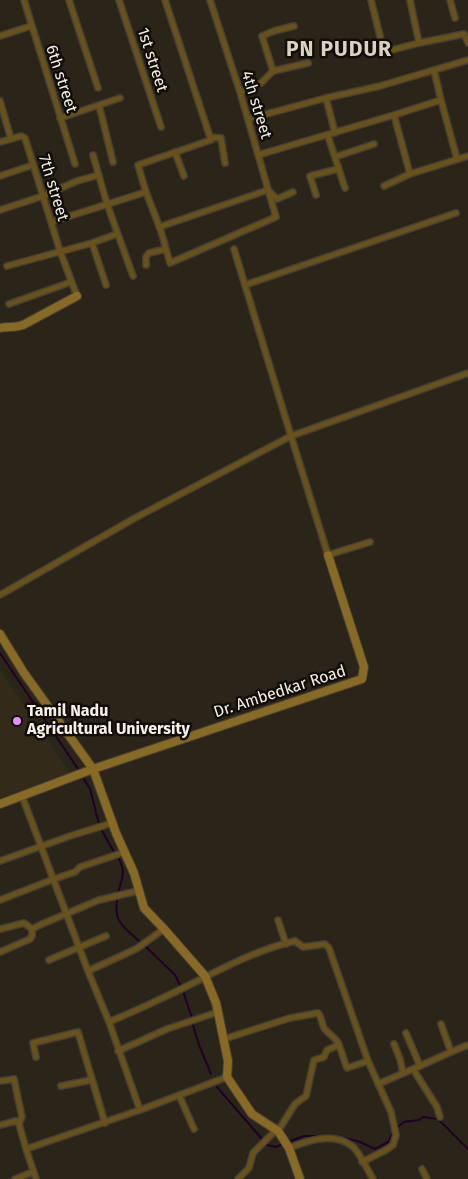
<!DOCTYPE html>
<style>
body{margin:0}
canvas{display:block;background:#2a2419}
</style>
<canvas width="468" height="1179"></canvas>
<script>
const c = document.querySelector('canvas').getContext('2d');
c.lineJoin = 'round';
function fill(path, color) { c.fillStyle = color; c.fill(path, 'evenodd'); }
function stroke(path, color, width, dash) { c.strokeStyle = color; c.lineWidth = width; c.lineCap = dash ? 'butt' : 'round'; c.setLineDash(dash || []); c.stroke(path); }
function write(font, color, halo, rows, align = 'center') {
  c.font = font + ' "Fira Sans",sans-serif'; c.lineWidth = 5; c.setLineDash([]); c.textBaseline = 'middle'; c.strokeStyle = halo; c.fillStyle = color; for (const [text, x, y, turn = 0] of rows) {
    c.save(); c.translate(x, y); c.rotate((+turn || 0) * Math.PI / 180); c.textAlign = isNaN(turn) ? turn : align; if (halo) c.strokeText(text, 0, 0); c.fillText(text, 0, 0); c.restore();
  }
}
fill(new Path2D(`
 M 0,670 L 70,773 L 0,798 Z`), '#332a19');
stroke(new Path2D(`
 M 0,653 L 78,769
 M 84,779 L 90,789 L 99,824
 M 101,829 L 114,852
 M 118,857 C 127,873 121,879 118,894
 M 117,899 C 114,923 123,926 139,941
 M 146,947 L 175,975 L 180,985
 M 183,991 L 192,1018
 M 193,1025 L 199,1045 L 211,1074
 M 217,1087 L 262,1139
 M 396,1128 L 404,1122 L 419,1120 L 423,1117 L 438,1119 L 468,1149
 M 339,1137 L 358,1141 L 375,1149 L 388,1142 L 394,1131
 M 288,1142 L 304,1136 L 329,1136
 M 267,1145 L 276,1147 L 283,1144`), '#1f0027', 2);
const street = new Path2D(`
 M 24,0 L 75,164
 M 69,0 L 98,88
 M 119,0 L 161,127
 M 371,0 L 384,52 L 419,43
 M 410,0 L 419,43 L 464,34 L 468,43
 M 450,0 L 455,18
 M 0,36 L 31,26
 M 434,70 L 441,100
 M 273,71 L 262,36 L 274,31 L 294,26
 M 240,92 L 261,83 L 273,71 L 308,63
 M 326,98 L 335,133
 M 0,101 L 11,139 L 21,136 L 25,138 L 60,251 L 77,296
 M 99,105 L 113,162
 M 394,115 L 441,100 L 457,159
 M 60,118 L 120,98
 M 248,119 L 326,98 L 380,86 L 468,60
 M 328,136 L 345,188
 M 210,137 L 221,138 L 225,163
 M 0,142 L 11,139
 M 175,152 L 184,176
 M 93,155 L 107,204 L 133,276
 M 258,155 L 394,115 L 410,174 L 468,156
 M 335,157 L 374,144
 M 0,176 L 33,165
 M 384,186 L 410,174
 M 146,192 L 161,231 L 170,263 L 276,217 L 240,92 L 210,0
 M 316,195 L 310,176 L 338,169
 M 0,210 L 43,196 L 77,181 L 99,175
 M 51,222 L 146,192 L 138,165 L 211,140 L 165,0
 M 159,227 L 268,190 L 277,199 L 293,192
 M 92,243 L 106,285
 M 234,249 L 291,436 L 468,373
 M 146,265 L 146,257 L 149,253 L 166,249
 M 7,266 L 92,243 L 117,234
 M 245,285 L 456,213
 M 9,304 L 71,282
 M 0,595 L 135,518 L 291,436 L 328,555 L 370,542
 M 22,796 L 88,971 L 109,1022
 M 0,861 L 70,836 L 112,823
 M 0,900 L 54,879 L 75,872 L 80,867 L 125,852
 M 278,920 L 286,944
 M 0,929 L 24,923 L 32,929
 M 0,952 L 30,939 L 32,936 L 32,929 L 42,924 L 99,900 L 138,891
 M 49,960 L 106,936
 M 88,971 L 136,949 L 164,929
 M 406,1033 L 420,1066
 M 224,1039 L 290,1018 L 318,1013 C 322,1017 321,1022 324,1028 C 328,1034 336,1037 339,1045
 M 394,1044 L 400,1059 L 403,1073
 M 118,1051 L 167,1029 L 218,1012
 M 451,1052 L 468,1045
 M 36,1057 L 33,1043 L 78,1032 L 105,1123
 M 413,1069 L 451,1052 L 441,1024
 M 0,1081 L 14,1079 L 22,1117 L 19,1124
 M 378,1084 L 413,1069 L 437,1107 L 440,1117
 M 61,1086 L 91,1080
 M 179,1095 L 194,1129
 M 140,1110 L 109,1022 C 125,1015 142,1008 158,1000 C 203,980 246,952 295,941 L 303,947 L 325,944 L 329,948 L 368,1061 L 391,1112 L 396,1135 L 393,1145 L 386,1150 L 362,1162
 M 0,1125 L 16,1121 L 19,1124 L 26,1149 L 140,1110 L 227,1077
 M 278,1131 L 295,1104 L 306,1096 L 314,1060 L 324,1057 L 327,1050 L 339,1045 L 347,1068 L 368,1061
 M 289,1148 C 309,1140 333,1132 352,1146 C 359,1151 368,1171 373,1179
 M 26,1149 L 36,1179
 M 422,1169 L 427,1179
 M 15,1179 L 33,1172
 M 238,1179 L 249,1168 L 253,1153 L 276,1130`);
const secondary = new Path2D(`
 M 0,328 C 7,326 15,328 23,325 L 77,296
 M 0,634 L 24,673 L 93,769 L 116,833 L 134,873 L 144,908 L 164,929 L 205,976 L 216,1003 L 218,1012 L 228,1061 L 227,1077 L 252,1114 L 278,1131 L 289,1148 L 300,1179
 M 0,804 L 93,769 L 362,679 L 364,667 L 328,555`);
stroke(street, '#464136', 8);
stroke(secondary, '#464136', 10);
stroke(street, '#69511a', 5);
stroke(secondary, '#896a25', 8);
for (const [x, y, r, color] of [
 [17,721,5,"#e98dfe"]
]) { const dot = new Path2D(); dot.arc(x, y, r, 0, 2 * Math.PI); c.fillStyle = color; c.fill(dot); stroke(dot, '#110e09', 2); }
write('16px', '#f4f0e9', '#110e09', [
 ["1st street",152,60,72],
 ["6th street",61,79,72],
 ["4th street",256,105,73],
 ["7th street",53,188,73],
 ["Dr. Ambedkar Road",280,692,-18]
]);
write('bold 16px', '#f4f0e9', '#110e09', [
 ["Tamil Nadu",27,712],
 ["Agricultural University",27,730]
], 'left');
c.letterSpacing = '1px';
write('bold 21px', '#d9d1c2', '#110e09', [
 ["PN PUDUR",339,50]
]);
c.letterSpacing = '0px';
</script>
